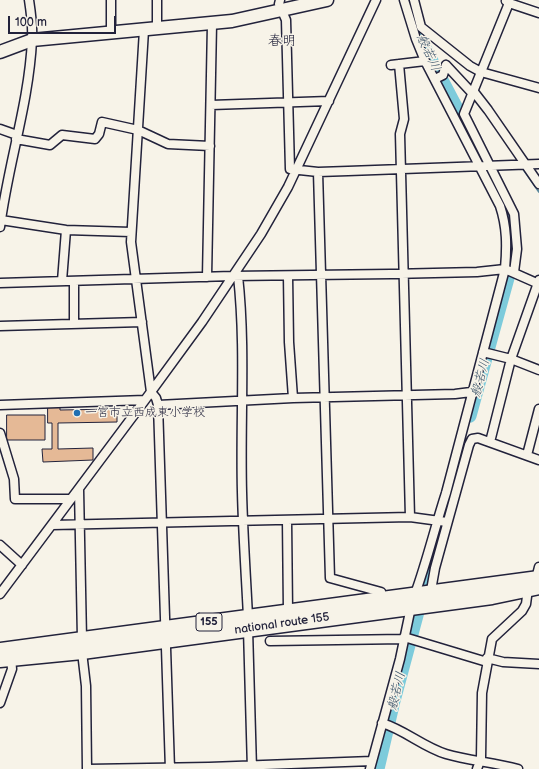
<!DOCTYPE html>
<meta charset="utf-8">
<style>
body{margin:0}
#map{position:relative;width:539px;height:769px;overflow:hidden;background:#f7f3e8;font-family:"Balsamiq Sans",sans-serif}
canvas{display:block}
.scale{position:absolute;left:8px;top:16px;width:108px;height:18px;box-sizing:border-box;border:2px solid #22223b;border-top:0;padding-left:5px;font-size:12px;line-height:14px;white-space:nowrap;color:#22223b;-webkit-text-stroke:3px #f7f3e8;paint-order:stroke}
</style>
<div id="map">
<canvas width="539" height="769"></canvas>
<div class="scale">100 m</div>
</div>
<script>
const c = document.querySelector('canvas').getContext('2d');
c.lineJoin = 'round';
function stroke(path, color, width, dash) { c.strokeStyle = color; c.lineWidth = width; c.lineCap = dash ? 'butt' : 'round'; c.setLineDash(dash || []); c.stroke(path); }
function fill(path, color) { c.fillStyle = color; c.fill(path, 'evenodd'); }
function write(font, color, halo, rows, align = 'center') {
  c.font = font + ' "Balsamiq Sans","Klee One",sans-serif'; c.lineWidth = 3; c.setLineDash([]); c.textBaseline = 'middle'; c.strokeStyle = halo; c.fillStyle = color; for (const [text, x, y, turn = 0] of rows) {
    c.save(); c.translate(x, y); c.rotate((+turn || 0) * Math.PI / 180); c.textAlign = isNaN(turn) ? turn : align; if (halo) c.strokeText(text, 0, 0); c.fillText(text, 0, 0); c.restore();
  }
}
stroke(new Path2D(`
 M 523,169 L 539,192`), '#59879b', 2);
stroke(new Path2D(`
 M 410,0 L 421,40 L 468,129
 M 470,416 L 510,271 L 512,246 L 509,217 L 480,154
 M 378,769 L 394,701 L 451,489`), '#7dcbdb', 13);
const building = new Path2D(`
 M 48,406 L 60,406 L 60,410 L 117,409 L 117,422 L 58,423 L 58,449 L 93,448 L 93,460 L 43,462 L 42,449 L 52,449 L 52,423 L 48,423 Z
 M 7,415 L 45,415 L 45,440 L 7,440 Z`);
fill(building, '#e5b996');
stroke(building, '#22223b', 1);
const minor = new Path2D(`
 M 280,0 L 279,4 L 286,20 L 290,169 L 318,172 L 348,171 L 539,164
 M 404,0 L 416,39 L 425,61 L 500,206 C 507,227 507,246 505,269 L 446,493 C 435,527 427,561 415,594
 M 414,0 L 421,27 L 470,66 L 481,72 L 539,88
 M 506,1 L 509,3 L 539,13
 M 509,3 L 464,114 L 514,214 L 517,249 L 514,272
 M 157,29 L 157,0
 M 144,30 L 131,242 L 151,392 L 156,398 L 158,405 L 170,769
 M 111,32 L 111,0
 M 399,64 L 404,119 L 400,134 L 410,517
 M 391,65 L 425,61
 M 446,65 L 473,94
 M 435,79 L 443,75 L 446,65
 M 474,92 L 488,110 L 539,184
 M 211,105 L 329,101
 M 0,129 L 17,135
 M 16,139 L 50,145 L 62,135 L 95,139 L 99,134 L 102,122 L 138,130 L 168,144 L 210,146
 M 318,172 L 330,578 L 381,592
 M 1,220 L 66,230 L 131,232
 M 0,227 C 8,164 29,103 32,40 C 33,27 31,13 29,0
 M 238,276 C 246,348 240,420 242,492 C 243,534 246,576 248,617
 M 288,276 L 289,342 L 293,398
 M 207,277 L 212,24
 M 62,281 L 66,230
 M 74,281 L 74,324
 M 0,283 L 232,276 L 391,274 L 477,272 L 505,269 L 539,284
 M 0,326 L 142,322
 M 483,352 L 511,359 L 539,370
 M 0,405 L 145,400
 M 158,405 L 293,398 L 455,394 L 471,392
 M 0,433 L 14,479 L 15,499 L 71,499
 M 490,442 L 511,359 L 539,280
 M 527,455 L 539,409
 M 79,489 L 82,639
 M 287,520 L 288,611
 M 52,525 L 410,517 L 447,522
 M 0,545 L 22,565
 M 536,579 L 539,567
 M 0,594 L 145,400 L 202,322 L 261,234 L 288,187 L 376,0
 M 430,596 L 435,568 L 469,445 L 472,439 L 478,438 L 539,460
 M 248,629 L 252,769
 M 404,637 L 487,662
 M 270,641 L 404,639
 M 82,652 L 86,686 L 87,769
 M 487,658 L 503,662 L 539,664
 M 0,703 L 12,669 L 11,658
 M 382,723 C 405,730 423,747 446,754 C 469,761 494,762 518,769
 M 88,769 L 209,767 L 372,761
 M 370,769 L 400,659 L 411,607
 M 477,769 L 481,758 L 482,693 L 492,639 L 522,611 L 526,604 L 528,589`);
const secondary = new Path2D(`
 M 0,52 L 32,40 L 232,21 L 327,0`);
const trunk = new Path2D(`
 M 0,650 L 539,578
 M 0,660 L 82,652 L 492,597 L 539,587`);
stroke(minor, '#22223b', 11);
stroke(secondary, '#22223b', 15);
stroke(trunk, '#22223b', 17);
stroke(minor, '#f7f3e8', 8);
stroke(secondary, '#f7f3e8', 12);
stroke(trunk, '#f7f3e8', 14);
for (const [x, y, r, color] of [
 [77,413,4,"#1f6fb2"]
]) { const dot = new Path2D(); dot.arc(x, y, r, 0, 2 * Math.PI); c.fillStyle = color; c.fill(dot); stroke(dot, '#f7f3e8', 1.5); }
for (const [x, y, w] of [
 [209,622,26]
]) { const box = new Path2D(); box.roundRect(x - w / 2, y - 9, w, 18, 3); c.fillStyle = '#f7f3e8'; c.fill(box); stroke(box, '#22223b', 1); }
write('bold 11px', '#22223b', null, [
 ["155",209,622]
]);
write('12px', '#22223b', '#f7f3e8', [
 ["一宮市立西成東小学校",85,413]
], 'left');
write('12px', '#22223b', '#f7f3e8', [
 ["national route 155",282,624,-8]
]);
write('italic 13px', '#3d556b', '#f7f3e8', [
 ["般若川",428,53,66],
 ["般若川",481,378,-75],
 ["般若川",397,691,-76]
]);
write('14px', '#22223b', '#f7f3e8', [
 ["春明",282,41]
]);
</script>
